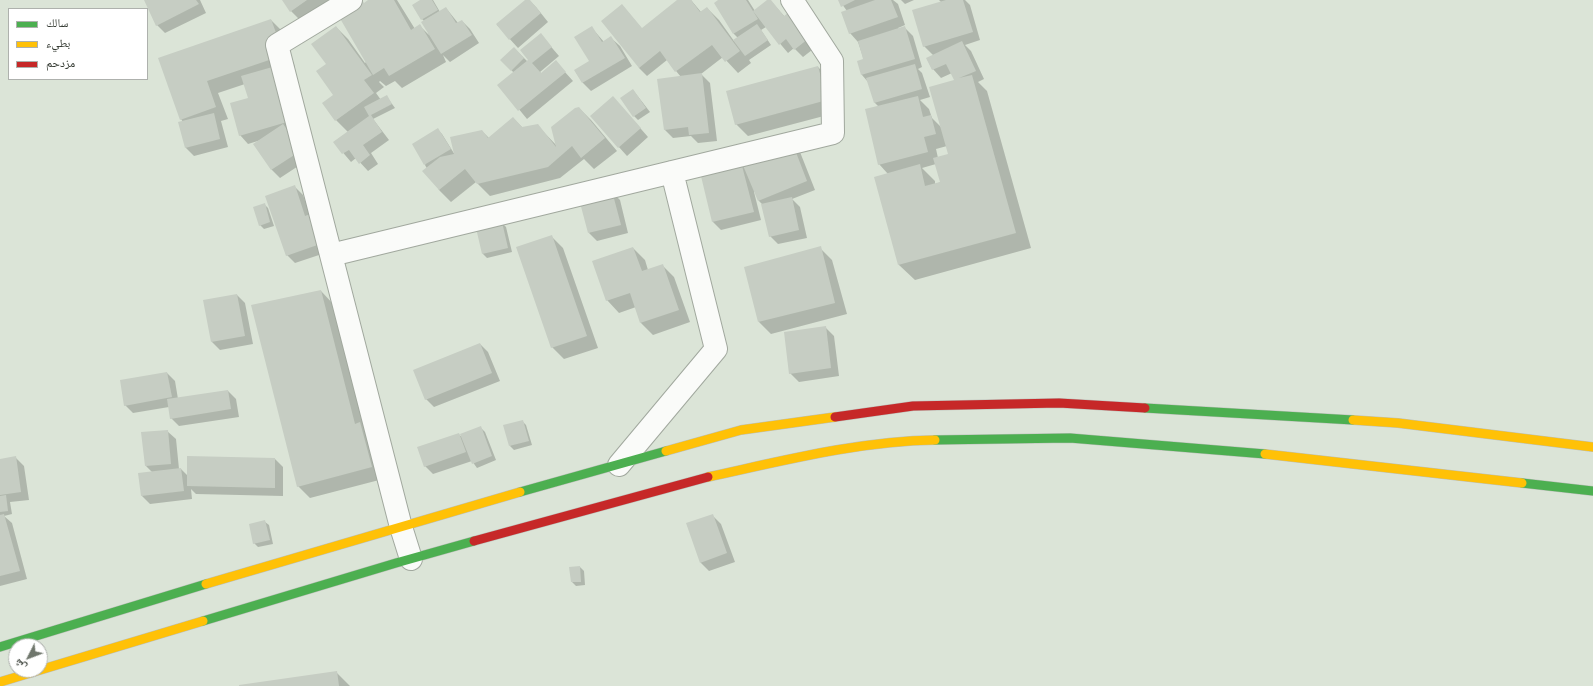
<!DOCTYPE html>
<meta charset="utf-8">
<style>
body{margin:0}
#map{position:relative;width:1593px;height:686px;overflow:hidden;background:#dbe4d7;font-family:"DM Sans","Noto Naskh Arabic",sans-serif}
canvas{display:block}
.legend{position:absolute;left:8px;top:8px;width:140px;height:72px;box-sizing:border-box;background:#fff;border:1px solid #aeb1ad;margin:0;padding:5px 7px;list-style:none;font-size:12px;color:#353b33}
.legend li{display:flex;align-items:center;gap:8px;height:20px}
.legend b{width:20px;border:1px solid #aeb1ad}
.north{position:absolute;left:8px;top:638px;width:40px;height:40px;box-sizing:border-box;background:#fff;border:1px solid #aeb1ad;border-radius:50%;rotate:228deg;font-size:11px;font-weight:700;line-height:16px;text-align:center;color:#353b33}
.north::after{content:'';display:block;margin:auto;width:14px;height:18px;background:#6f766c;clip-path:polygon(50% 0,100% 100%,50% 72%,0 100%)}
</style>
<div id="map">
<canvas width="1593" height="686"></canvas>
<ul class="legend">
<li><b style="height:5px;background:#4caf50"></b>سالك</li>
<li><b style="height:5px;background:#ffc107"></b>بطيء</li>
<li><b style="height:5px;background:#c62828"></b>مزدحم</li>
</ul>
<div class="north">ش</div>
</div>
<script>
const c = document.querySelector('canvas').getContext('2d');
c.lineJoin = 'round';
function fill(path, color) { c.fillStyle = color; c.fill(path, 'evenodd'); }
function stroke(path, color, width, dash) { c.strokeStyle = color; c.lineWidth = width; c.lineCap = dash ? 'butt' : 'round'; c.setLineDash(dash || []); c.stroke(path); }
fill(new Path2D(`
 M 145,0 L 200,0 L 206,13 L 165,33 L 157,25 Z
 M 283,0 L 336,0 L 303,23 L 291,11 Z
 M 370,0 L 397,0 L 415,29 L 420,26 L 429,35 L 424,21 L 422,19 L 422,0 L 433,0 L 440,12 L 446,8 L 458,23 L 462,21 L 470,29 L 479,43 L 450,62 L 443,55 L 446,62 L 402,88 L 395,81 L 386,86 L 380,81 L 379,82 L 384,87 L 376,93 L 381,100 L 387,97 L 395,108 L 373,119 L 389,140 L 371,153 L 378,164 L 368,171 L 356,158 L 351,162 L 334,142 L 348,132 L 336,120 L 323,103 L 335,95 L 327,64 L 336,27 L 348,39 L 365,63 L 366,62 L 364,4 Z
 M 526,0 L 529,0 L 536,7 L 548,22 L 518,48 L 497,25 Z
 M 679,0 L 691,0 L 701,12 L 707,8 L 719,20 L 734,41 L 738,38 L 734,34 L 715,3 L 720,0 L 748,0 L 755,11 L 770,0 L 785,17 L 821,43 L 803,57 L 794,48 L 788,53 L 766,27 L 761,30 L 771,45 L 749,60 L 751,63 L 738,73 L 723,57 L 701,74 L 710,83 L 717,141 L 698,143 L 691,136 L 673,138 L 665,130 L 681,77 L 667,60 L 647,76 L 639,68 L 622,5 L 642,29 Z
 M 839,0 L 893,0 L 898,4 L 905,25 L 898,28 L 898,30 L 905,28 L 913,36 L 922,67 L 918,69 L 922,73 L 930,97 L 920,100 L 929,109 L 932,118 L 942,128 L 955,81 L 952,73 L 941,78 L 933,69 L 934,56 L 924,46 L 941,2 L 939,0 L 965,0 L 970,5 L 980,40 L 965,45 L 971,51 L 984,79 L 978,82 L 987,91 L 1031,248 L 915,280 L 899,265 L 875,178 L 888,174 L 879,164 L 879,107 L 875,103 L 868,82 L 862,75 L 858,62 L 864,60 L 858,42 L 850,33 L 847,11 ZM 947,146 L 950,155 L 938,158 L 936,149 ZM 936,164 L 941,182 L 935,184 L 935,181 L 922,168 Z
 M 901,0 L 914,0 L 905,4 Z
 M 271,20 L 283,32 L 295,67 L 280,72 L 309,159 L 280,178 L 272,170 L 255,145 L 261,140 L 248,144 L 240,135 L 249,98 L 245,84 L 218,93 L 228,119 L 221,121 L 228,147 L 194,156 L 186,148 L 183,122 L 181,119 L 160,59 Z
 M 592,28 L 604,42 L 611,38 L 620,46 L 632,66 L 591,91 L 583,83 L 575,71 L 590,62 Z
 M 541,35 L 559,56 L 540,72 L 542,74 L 556,62 L 573,81 L 527,119 L 499,85 L 514,73 L 502,60 L 514,48 L 528,62 Z
 M 818,67 L 830,79 L 839,112 L 748,136 L 736,124 Z
 M 633,90 L 650,112 L 638,120 L 634,116 Z
 M 621,106 L 648,137 L 627,156 L 591,116 Z
 M 579,108 L 591,120 L 617,151 L 594,169 L 584,159 L 560,178 L 490,196 L 476,182 L 451,202 L 439,190 L 425,165 L 438,130 L 442,134 L 455,155 L 482,131 L 489,138 L 513,118 L 523,128 L 537,125 L 557,146 Z
 M 800,152 L 815,190 L 792,199 L 800,207 L 807,238 L 778,244 L 770,236 L 762,204 L 759,201 L 755,191 L 754,192 L 761,220 L 721,230 L 713,222 L 701,173 Z
 M 295,187 L 303,195 L 310,215 L 331,251 L 295,263 L 287,255 Z
 M 612,192 L 620,200 L 628,233 L 597,241 L 589,233 Z
 M 264,204 L 268,208 L 274,226 L 264,229 L 260,225 Z
 M 502,223 L 506,227 L 512,252 L 487,258 L 483,254 L 477,229 Z
 M 551,236 L 563,248 L 598,348 L 564,359 L 552,347 Z
 M 633,248 L 645,260 L 648,270 L 662,265 L 674,277 L 690,322 L 653,335 L 641,323 L 636,307 L 619,313 L 607,300 Z
 M 820,248 L 832,260 L 847,314 L 771,334 L 759,322 L 745,268 Z
 M 321,291 L 336,307 L 383,479 L 310,498 L 298,486 Z
 M 237,295 L 245,303 L 253,344 L 220,350 L 212,342 L 204,301 Z
 M 825,327 L 834,336 L 839,376 L 799,382 L 790,373 Z
 M 480,344 L 488,352 L 500,381 L 434,407 L 426,399 Z
 M 167,373 L 175,381 L 178,399 L 228,391 L 236,399 L 239,417 L 179,426 L 171,418 L 169,407 L 133,413 L 125,405 Z
 M 522,421 L 526,425 L 532,445 L 514,450 L 510,446 Z
 M 481,428 L 485,432 L 496,460 L 477,468 L 472,461 L 433,474 L 425,466 L 459,434 L 460,436 Z
 M 167,431 L 176,439 L 179,469 L 181,469 L 188,476 L 275,459 L 283,467 L 283,496 L 196,494 L 191,489 L 192,499 L 150,504 L 142,496 L 152,472 L 146,466 Z
 M 15,457 L 24,466 L 29,500 L 10,502 L 12,514 L 4,516 L 12,523 L 27,579 L 0,586 L 0,460 Z
 M 712,515 L 721,524 L 735,562 L 709,571 L 701,563 L 687,524 Z
 M 265,522 L 269,525 L 273,544 L 258,547 L 254,543 Z
 M 580,567 L 584,571 L 585,585 L 576,586 L 572,582 L 571,568 Z
 M 336,672 L 350,686 L 239,686 Z`), '#0003');
fill(new Path2D(`
 M 144,0 L 196,0 L 199,4 L 156,26 Z
 M 282,0 L 307,0 L 290,12 Z
 M 362,0 L 364,3 L 368,0 L 394,0 L 411,30 L 420,24 L 435,49 L 389,76 L 384,68 L 373,75 L 338,15 Z
 M 420,0 L 432,0 L 438,10 L 421,20 L 412,5 Z
 M 525,0 L 530,0 L 541,13 L 509,40 L 496,24 Z
 M 677,0 L 691,0 L 700,12 L 707,7 L 740,51 L 725,62 L 712,45 L 675,72 L 660,51 L 639,68 L 601,21 L 622,4 L 642,28 Z
 M 718,0 L 746,0 L 758,19 L 733,34 L 714,3 Z
 M 767,0 L 771,0 L 784,16 L 793,9 L 813,35 L 794,50 L 786,39 L 779,45 L 753,11 Z
 M 838,0 L 855,0 L 841,7 Z
 M 875,0 L 891,0 L 898,17 L 849,34 L 841,12 Z
 M 946,0 L 963,0 L 973,32 L 923,47 L 912,10 Z
 M 446,7 L 456,23 L 462,20 L 472,35 L 441,54 L 421,22 Z
 M 271,19 L 284,55 L 207,81 L 216,107 L 180,120 L 158,58 Z
 M 757,24 L 768,40 L 745,56 L 733,40 Z
 M 336,26 L 372,75 L 364,80 L 374,93 L 335,121 L 322,103 L 333,95 L 316,71 L 326,64 L 311,44 Z
 M 592,26 L 602,42 L 611,36 L 625,58 L 582,83 L 574,70 L 589,61 L 574,37 Z
 M 905,26 L 915,59 L 861,75 L 857,61 L 863,59 L 858,41 Z
 M 541,33 L 552,47 L 532,63 L 541,73 L 556,60 L 566,72 L 518,111 L 497,85 L 528,60 L 520,50 Z
 M 962,41 L 976,71 L 959,78 L 972,75 L 1016,233 L 898,265 L 874,177 L 920,164 L 925,186 L 940,182 L 933,158 L 948,154 L 929,87 L 954,80 L 946,64 L 932,70 L 926,58 Z
 M 514,47 L 524,58 L 511,71 L 500,60 Z
 M 915,64 L 922,89 L 874,103 L 866,78 Z
 M 276,66 L 294,120 L 239,136 L 230,103 L 248,98 L 241,76 Z
 M 818,66 L 827,100 L 735,125 L 726,91 Z
 M 702,73 L 709,133 L 689,135 L 688,127 L 664,130 L 657,79 Z
 M 633,89 L 646,108 L 633,117 L 620,98 Z
 M 387,95 L 392,104 L 371,115 L 382,132 L 363,145 L 370,155 L 359,164 L 349,150 L 342,154 L 333,142 L 369,116 L 364,107 Z
 M 613,96 L 641,128 L 618,148 L 590,116 Z
 M 918,96 L 923,117 L 931,115 L 936,134 L 924,137 L 928,152 L 878,165 L 865,109 Z
 M 579,107 L 605,138 L 581,158 L 572,146 L 548,167 L 477,184 L 465,169 L 439,190 L 422,171 L 440,157 L 454,154 L 450,137 L 482,130 L 488,138 L 513,117 L 522,127 L 538,124 L 556,147 L 551,127 L 575,108 Z
 M 214,113 L 220,139 L 185,148 L 178,122 Z
 M 283,124 L 302,150 L 271,170 L 253,144 Z
 M 438,128 L 451,149 L 424,165 L 412,144 Z
 M 792,142 L 807,181 L 758,201 L 742,163 Z
 M 741,162 L 754,212 L 712,222 L 700,172 Z
 M 295,185 L 305,216 L 313,213 L 323,243 L 286,256 L 265,196 Z
 M 612,191 L 621,225 L 588,233 L 579,199 Z
 M 792,197 L 799,230 L 769,237 L 761,204 Z
 M 265,203 L 270,222 L 259,226 L 253,207 Z
 M 502,222 L 508,248 L 482,254 L 476,228 Z
 M 552,235 L 587,336 L 551,348 L 516,247 Z
 M 821,246 L 835,303 L 758,322 L 744,267 Z
 M 633,247 L 642,271 L 663,264 L 679,310 L 640,323 L 630,293 L 606,301 L 592,261 Z
 M 321,290 L 355,424 L 360,422 L 372,467 L 297,487 L 251,305 Z
 M 237,294 L 245,336 L 211,342 L 203,300 Z
 M 826,326 L 831,368 L 789,374 L 784,332 Z
 M 480,343 L 492,373 L 425,400 L 413,370 Z
 M 167,372 L 172,397 L 124,406 L 120,380 Z
 M 228,390 L 231,409 L 170,419 L 167,399 Z
 M 523,420 L 529,441 L 509,446 L 503,425 Z
 M 481,426 L 492,456 L 472,464 L 460,434 Z
 M 168,430 L 171,464 L 145,466 L 141,432 Z
 M 459,433 L 466,452 L 424,467 L 417,447 Z
 M 16,456 L 21,492 L 0,495 L 0,459 Z
 M 187,456 L 275,458 L 275,488 L 187,486 Z
 M 181,468 L 184,491 L 141,496 L 138,473 Z
 M 6,495 L 8,511 L 0,512 L 0,496 Z
 M 4,514 L 20,571 L 0,576 L 0,515 Z
 M 713,514 L 727,553 L 700,563 L 686,523 Z
 M 265,520 L 270,540 L 253,544 L 249,524 Z
 M 580,566 L 581,582 L 571,582 L 569,567 Z
 M 337,671 L 339,686 L 239,686 L 239,685 Z`), '#c6cdc3');
const street = new Path2D(`
 M 351,0 L 277,45 L 401,527 L 411,559
 M 331,255 L 833,133 L 832,61 L 792,0
 M 619,465 L 716,349 L 672,172`);
const fast = new Path2D(`
 M 1145,408 L 1353,420
 M 935,440 L 1070,438 L 1265,454
 M 1522,483 L 1593,491
 M 520,492 L 666,451
 M 203,621 L 396,563 L 474,541
 M 0,647 L 206,584`);
const slow = new Path2D(`
 M 1353,420 L 1398,423 L 1593,447
 M 666,451 L 741,430 L 835,417
 M 1265,454 L 1522,483
 M 708,477 C 782,461 859,441 935,440
 M 206,584 L 520,492
 M 0,682 L 203,621`);
const jam = new Path2D(`
 M 835,417 L 913,406 L 1059,403 L 1145,408
 M 474,541 L 708,477`);
stroke(street, '#a1a89e', 24);
stroke(fast, '#bbbfb9', 10);
stroke(slow, '#bbbfb9', 10);
stroke(jam, '#bbbfb9', 10);
stroke(street, '#fafbf9', 22);
stroke(fast, '#4caf50', 9);
stroke(slow, '#ffc107', 9);
stroke(jam, '#c62828', 9);
</script>
